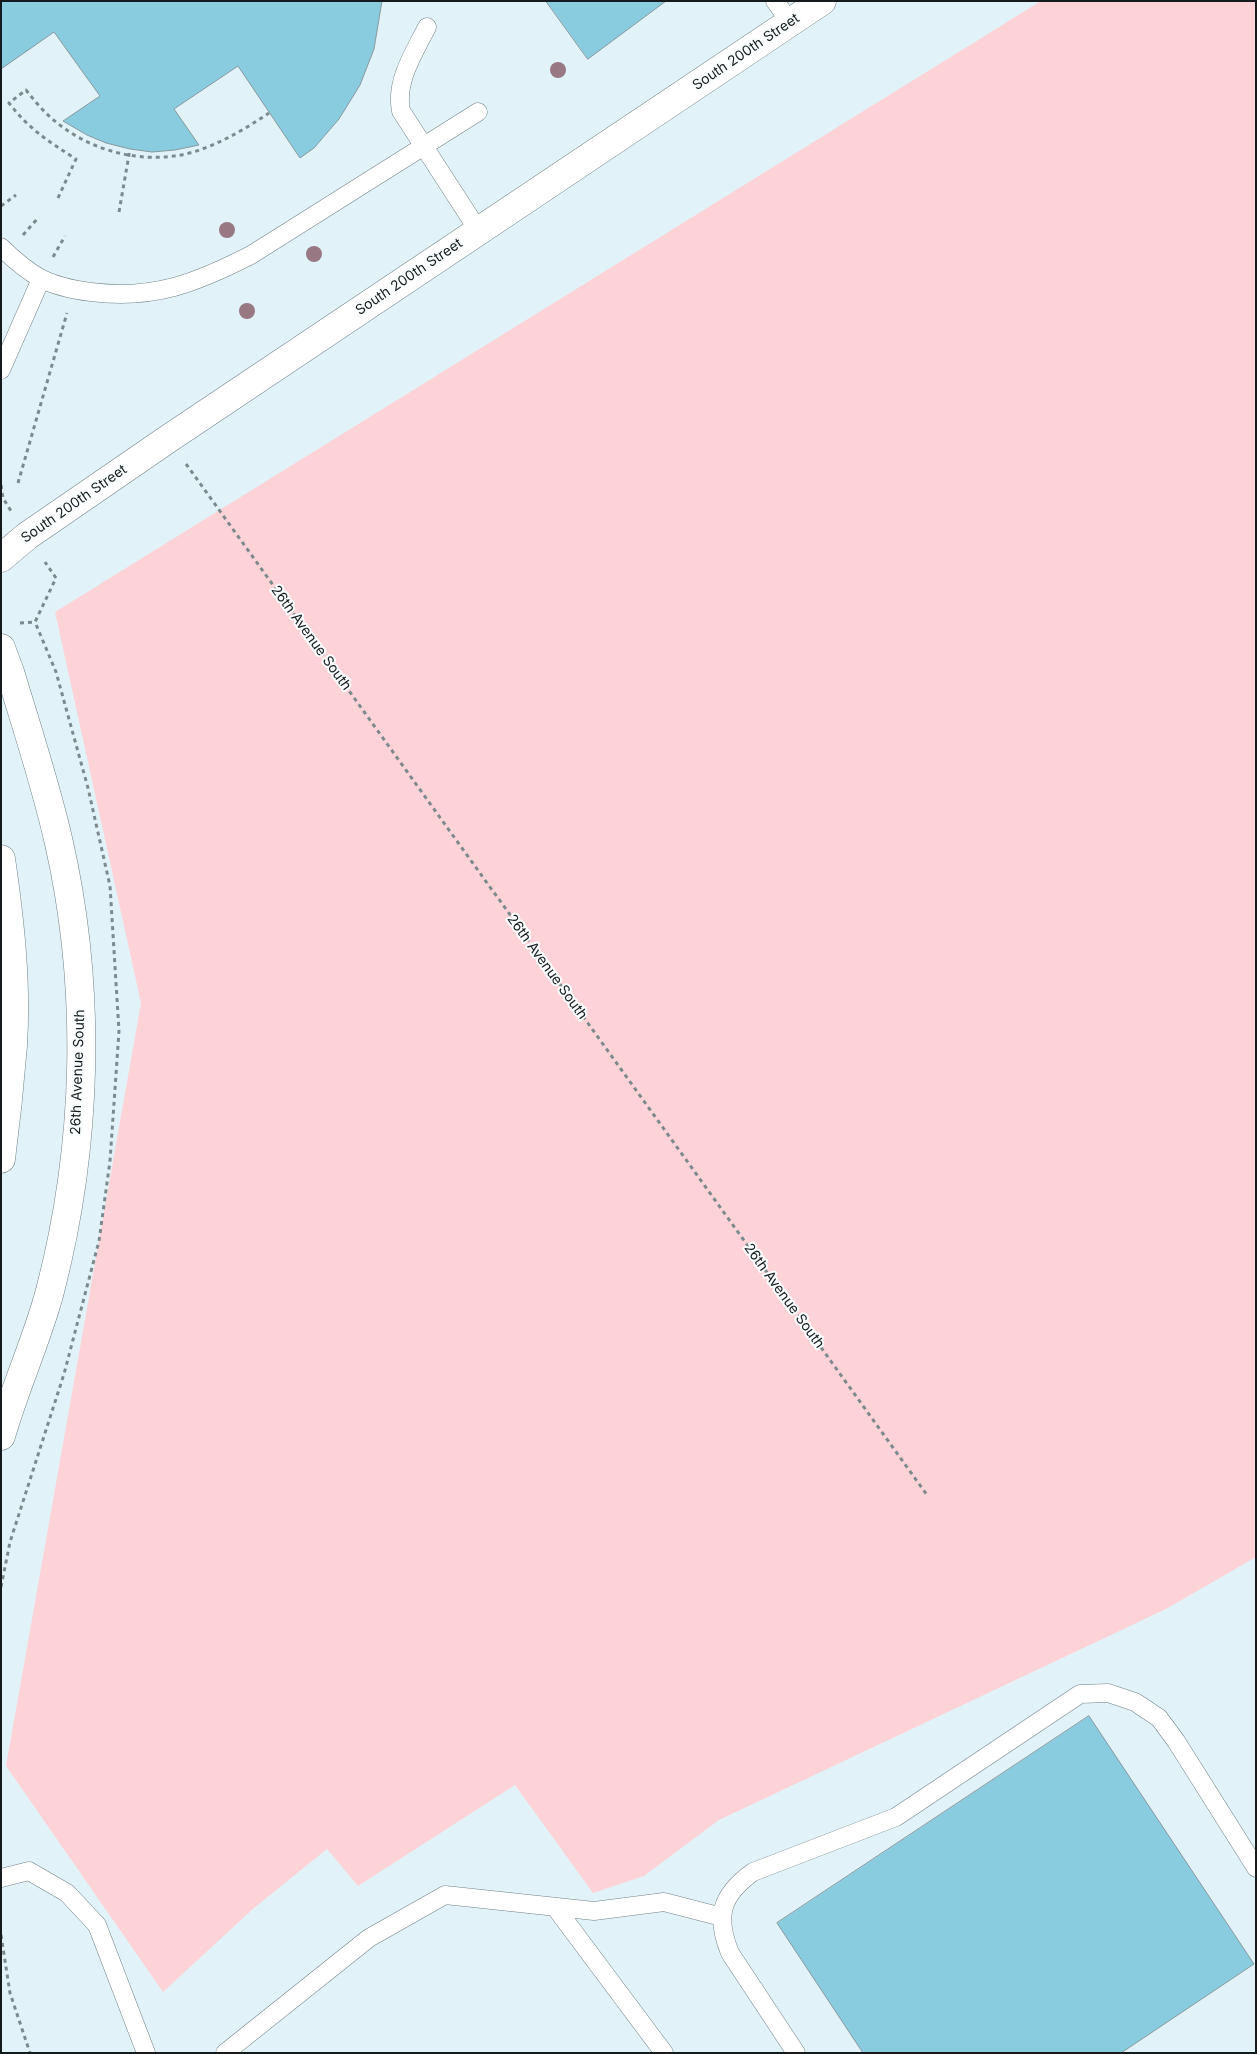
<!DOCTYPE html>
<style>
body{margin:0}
#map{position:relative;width:1257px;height:2054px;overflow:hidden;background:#e1f3f8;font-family:Inter,sans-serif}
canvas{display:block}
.frame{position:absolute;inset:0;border:2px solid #151b1d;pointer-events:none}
</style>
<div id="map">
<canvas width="1257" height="2054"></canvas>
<div class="frame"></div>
</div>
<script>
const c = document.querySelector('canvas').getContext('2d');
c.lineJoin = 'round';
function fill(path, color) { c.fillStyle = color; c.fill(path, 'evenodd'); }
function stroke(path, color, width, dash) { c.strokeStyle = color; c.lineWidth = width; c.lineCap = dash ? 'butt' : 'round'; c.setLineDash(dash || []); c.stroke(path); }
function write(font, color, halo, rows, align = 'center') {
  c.font = font + ' Inter,sans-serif'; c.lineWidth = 4; c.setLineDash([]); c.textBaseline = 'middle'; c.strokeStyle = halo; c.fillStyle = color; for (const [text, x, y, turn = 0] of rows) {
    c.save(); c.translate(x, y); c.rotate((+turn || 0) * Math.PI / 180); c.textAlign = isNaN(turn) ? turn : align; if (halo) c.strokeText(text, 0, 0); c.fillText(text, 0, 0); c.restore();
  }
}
fill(new Path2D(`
 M 1041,1 L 1256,1 L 1256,1557 L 1166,1609 L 719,1820 L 644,1876 L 593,1893 L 515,1785 L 358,1886 L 327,1849 L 254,1908 L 163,1992 L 6,1766 L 141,1003 L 55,612 Z`), '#fdd3d7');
const building = new Path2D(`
 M 1,1 L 382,1 L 374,49 L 360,85 L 339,119 L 314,148 L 300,158 L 238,66 L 174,109 L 199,145 L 175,150 L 152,152 L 130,149 L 106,143 L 87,135 L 63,121 L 100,96 L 54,32 L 1,69 Z
 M 546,1 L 666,1 L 588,59 Z
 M 1089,1716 L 1254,1964 L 1121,2053 L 863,2053 L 777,1923 Z`);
fill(building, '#89cce0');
stroke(building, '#88989d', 1);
const service = new Path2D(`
 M 775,1 L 790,22
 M 427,27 C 414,53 395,81 401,111 L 478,230
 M 1,247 C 13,259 26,270 40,278 C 55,286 75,290 91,292 C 154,300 196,283 251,255 L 478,112
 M 1,370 L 41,279
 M 1,1878 L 29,1871 L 67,1893 L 97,1925 L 146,2053
 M 555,1907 L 664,2053
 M 225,2053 L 369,1938 L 445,1895 L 594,1911 L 664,1902 L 722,1917
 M 796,2053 L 730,1953 C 715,1916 721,1895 753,1872 L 896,1817 L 1080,1694 L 1108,1693 L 1135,1702 L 1159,1718 L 1176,1741 L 1256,1868`);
const secondary = new Path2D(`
 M 1,558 L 27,536 L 168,439 L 822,1
 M 1,648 L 10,672 C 27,729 46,785 59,843 C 92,989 88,1145 50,1291 C 37,1340 15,1387 1,1436
 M 1,859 C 10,920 17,983 13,1045 C 10,1083 6,1121 1,1159`);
stroke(service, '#718186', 19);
stroke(secondary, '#718186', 29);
stroke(new Path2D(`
 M 58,198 L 76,159 C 49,142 29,129 9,103 L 26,90 C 37,104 49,118 64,128 C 102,156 158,166 202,149 C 227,140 248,127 269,113
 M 1,206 L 16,195
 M 119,212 L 130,149
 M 23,235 L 38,218
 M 53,257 L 65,236
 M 186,464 L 927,1495
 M 18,483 L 67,313
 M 1,485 L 3,498 L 11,511
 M 20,623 L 35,622
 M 1,1587 L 10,1542 L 64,1374 L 99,1241 L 110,1161 L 119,1031 L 110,886 L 88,788 L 56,672 L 35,622 L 56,578 L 45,562
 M 1,1935 L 10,1993 L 30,2053`), '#7d8a8d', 3, [4, 4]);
stroke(service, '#fff', 18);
stroke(secondary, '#fff', 28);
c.fillStyle = '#977883';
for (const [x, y] of [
 [558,70],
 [227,230],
 [314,254],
 [247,311]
]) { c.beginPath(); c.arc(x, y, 8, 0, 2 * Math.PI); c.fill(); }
write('14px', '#151b1d', '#f9fdfe', [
 ["South 200th Street",746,52,-34],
 ["South 200th Street",409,277,-34],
 ["South 200th Street",74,504,-35],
 ["26th Avenue South",311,638,54],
 ["26th Avenue South",547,967,54],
 ["26th Avenue South",78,1072,-88],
 ["26th Avenue South",784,1296,54]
]);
</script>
